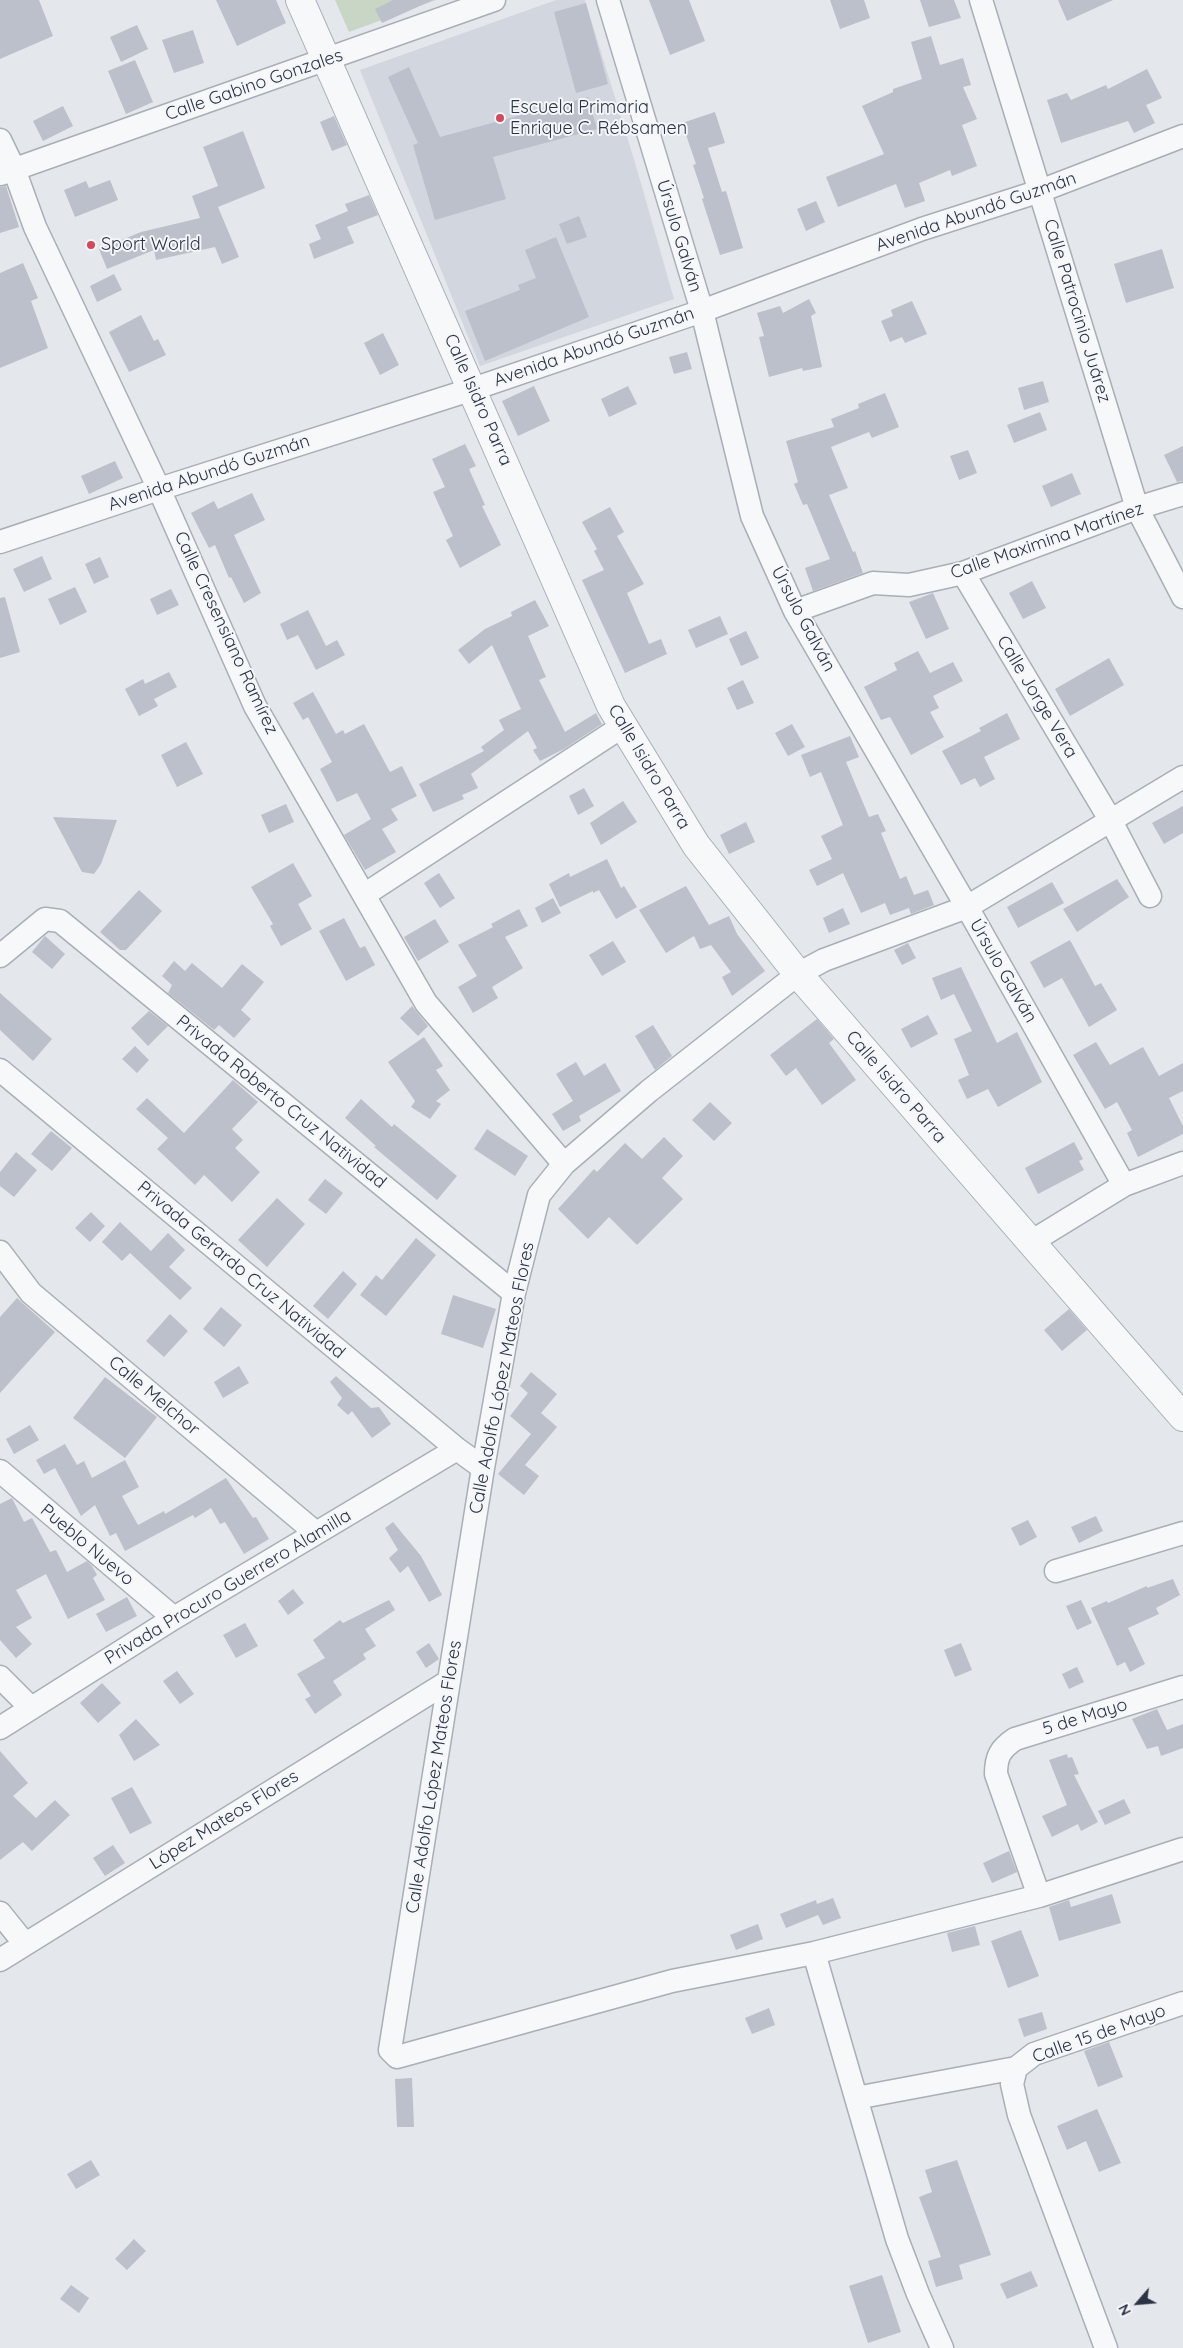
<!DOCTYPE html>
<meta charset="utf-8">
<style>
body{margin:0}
#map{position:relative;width:1183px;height:2348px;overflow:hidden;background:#e4e7ec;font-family:Quicksand,sans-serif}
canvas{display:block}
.north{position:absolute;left:1113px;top:2278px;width:50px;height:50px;-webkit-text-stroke:4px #f4f6f9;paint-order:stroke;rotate:243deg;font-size:14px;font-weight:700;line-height:20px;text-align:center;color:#2b3445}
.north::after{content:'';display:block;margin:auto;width:18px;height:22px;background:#2b3445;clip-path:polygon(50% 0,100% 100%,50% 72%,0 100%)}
</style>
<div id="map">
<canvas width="1183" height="2348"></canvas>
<div class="north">N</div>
</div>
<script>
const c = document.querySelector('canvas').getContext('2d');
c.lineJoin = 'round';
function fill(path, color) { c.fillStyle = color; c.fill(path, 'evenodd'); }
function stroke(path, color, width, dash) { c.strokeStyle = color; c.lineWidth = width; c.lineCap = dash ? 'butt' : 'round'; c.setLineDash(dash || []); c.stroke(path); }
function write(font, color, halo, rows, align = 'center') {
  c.font = font + ' Quicksand,sans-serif'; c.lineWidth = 4; c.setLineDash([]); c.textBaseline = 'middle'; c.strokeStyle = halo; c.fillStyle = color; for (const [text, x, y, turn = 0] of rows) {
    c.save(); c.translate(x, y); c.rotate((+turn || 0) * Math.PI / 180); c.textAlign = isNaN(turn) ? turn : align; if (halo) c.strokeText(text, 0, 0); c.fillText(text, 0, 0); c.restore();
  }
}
fill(new Path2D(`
 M 556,0 L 585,0 L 636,166 L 674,299 L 480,366 L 360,70 Z`), '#d2d6de');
fill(new Path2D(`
 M 335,0 L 436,0 L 349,32 Z`), '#c9d6c5');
fill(new Path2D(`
 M 0,0 L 39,0 L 53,36 L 0,59 Z
 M 216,0 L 276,0 L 286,23 L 237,46 Z
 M 393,0 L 433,0 L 382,23 L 375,9 Z
 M 649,0 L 689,0 L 705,41 L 670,55 Z
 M 830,0 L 864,0 L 870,18 L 840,29 Z
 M 920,0 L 954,0 L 961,18 L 929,27 Z
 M 1058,0 L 1113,0 L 1067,21 Z
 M 586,3 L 608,84 L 576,93 L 554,12 Z
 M 137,25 L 148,49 L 121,62 L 110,37 Z
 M 193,30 L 204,63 L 174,73 L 162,40 Z
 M 931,36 L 940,65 L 963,58 L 971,85 L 963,87 L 977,119 L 962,125 L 977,166 L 952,176 L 950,170 L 919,183 L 925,201 L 905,208 L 896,184 L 838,207 L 826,177 L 884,154 L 862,106 L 893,92 L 893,89 L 922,79 L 911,42 Z
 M 135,60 L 153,102 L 126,114 L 108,71 Z
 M 409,67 L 440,137 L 588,97 L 597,129 L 493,157 L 506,199 L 435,220 L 413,145 L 418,143 L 388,77 Z
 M 1147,69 L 1162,98 L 1146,105 L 1155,123 L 1134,133 L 1128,121 L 1061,143 L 1047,100 L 1067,93 L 1071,100 L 1106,85 L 1108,89 Z
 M 63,106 L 73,126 L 43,141 L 33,121 Z
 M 715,112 L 725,143 L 708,148 L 722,192 L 726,191 L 743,248 L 720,255 L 702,199 L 704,198 L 693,165 L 696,164 L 682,123 Z
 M 334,116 L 347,145 L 332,151 L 320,122 Z
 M 243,131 L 265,188 L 218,207 L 239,257 L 222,264 L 215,247 L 156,260 L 154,250 L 107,269 L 99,249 L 141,232 L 200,218 L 192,196 L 218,186 L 203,147 Z
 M 110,180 L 118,200 L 75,217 L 64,190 L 86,181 L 89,188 Z
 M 6,186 L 19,227 L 0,233 L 0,187 Z
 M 369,195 L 378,215 L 347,227 L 354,243 L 314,259 L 309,244 L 321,239 L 315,225 L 348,211 L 345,204 Z
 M 816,201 L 825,222 L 806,231 L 797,209 Z
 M 579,216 L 587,237 L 567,244 L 559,224 Z
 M 556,237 L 589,317 L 485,361 L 465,311 L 520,290 L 518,285 L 536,278 L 525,250 Z
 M 1162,249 L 1174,288 L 1126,303 L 1114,264 Z
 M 23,263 L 38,298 L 31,301 L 48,348 L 0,368 L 0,273 Z
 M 114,274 L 122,290 L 97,302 L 90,286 Z
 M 809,299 L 816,313 L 811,316 L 822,367 L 803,371 L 802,368 L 769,377 L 759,337 L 764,336 L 757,313 L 780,306 L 783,313 Z
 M 912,301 L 927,334 L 905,343 L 902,337 L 890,342 L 881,321 L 893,316 L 891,310 Z
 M 141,315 L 154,341 L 158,339 L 166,355 L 129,372 L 109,332 Z
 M 383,333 L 399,365 L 380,375 L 364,343 Z
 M 687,352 L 692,369 L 674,374 L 669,357 Z
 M 1043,381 L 1049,402 L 1024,410 L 1018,388 Z
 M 534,386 L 550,421 L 518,436 L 502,401 Z
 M 628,386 L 637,404 L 609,417 L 601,399 Z
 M 885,393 L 899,427 L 872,438 L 869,432 L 831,447 L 848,488 L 829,495 L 853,552 L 855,551 L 863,573 L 813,591 L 805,568 L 830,559 L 807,504 L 803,505 L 794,484 L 798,482 L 786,441 L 834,427 L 831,419 L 859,408 L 858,404 Z
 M 1040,412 L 1047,430 L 1014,443 L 1007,425 Z
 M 465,444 L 476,466 L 469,469 L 485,505 L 482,506 L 501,545 L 460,568 L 446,540 L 453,536 L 433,492 L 445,487 L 432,459 Z
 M 1183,446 L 1183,481 L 1177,482 L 1164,455 Z
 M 968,450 L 977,473 L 959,480 L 950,456 Z
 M 115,461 L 123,478 L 89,494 L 81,476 Z
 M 1072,473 L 1081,494 L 1051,507 L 1042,486 Z
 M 252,493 L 265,520 L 234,535 L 261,593 L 244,603 L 231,577 L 229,578 L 215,545 L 209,548 L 191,513 L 214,501 L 218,509 Z
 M 610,507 L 624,532 L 617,536 L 644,584 L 627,593 L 649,644 L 661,639 L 667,654 L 625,673 L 582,580 L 604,570 L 594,551 L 597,549 L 582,522 Z
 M 42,556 L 52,579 L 24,592 L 13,569 Z
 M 100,557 L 109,577 L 94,584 L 85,564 Z
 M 1032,581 L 1046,608 L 1023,619 L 1009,593 Z
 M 75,587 L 87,612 L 60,625 L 48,599 Z
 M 171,589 L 179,605 L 157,615 L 150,599 Z
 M 933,593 L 949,629 L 926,639 L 909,602 Z
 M 5,597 L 20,652 L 0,658 L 0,598 Z
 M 535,600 L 549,626 L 528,636 L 546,677 L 539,680 L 565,732 L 596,713 L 602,724 L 564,749 L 540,761 L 533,750 L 537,748 L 528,731 L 471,774 L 478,788 L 462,795 L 464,799 L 433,812 L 419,784 L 484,751 L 481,747 L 504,730 L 499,720 L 521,709 L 492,645 L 469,664 L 458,650 L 485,629 L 512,616 L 511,612 Z
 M 308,610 L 326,646 L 337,640 L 345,655 L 316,670 L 298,635 L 287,640 L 280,624 Z
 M 720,616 L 728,634 L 696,648 L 688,630 Z
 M 746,631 L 759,658 L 741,666 L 729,639 Z
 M 918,651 L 930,673 L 953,662 L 963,681 L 933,696 L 939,708 L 930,712 L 944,737 L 911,755 L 890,717 L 881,720 L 864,687 L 897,670 L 894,663 Z
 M 1109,658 L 1124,685 L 1070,716 L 1055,689 Z
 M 169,672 L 177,687 L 154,699 L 158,706 L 139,716 L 125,689 L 143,679 L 145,684 Z
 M 743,680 L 754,703 L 737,710 L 727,688 Z
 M 313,692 L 336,734 L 343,730 L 345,734 L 364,724 L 390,772 L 402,766 L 417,796 L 391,809 L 398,820 L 382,829 L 396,852 L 365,870 L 344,835 L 371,819 L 357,793 L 337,802 L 320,769 L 332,762 L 308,717 L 303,720 L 293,703 Z
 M 1007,713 L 1020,739 L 984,757 L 995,779 L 980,787 L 975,778 L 961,785 L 942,751 L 981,731 L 979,728 Z
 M 792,724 L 805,747 L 788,756 L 775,733 Z
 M 850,736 L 859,757 L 846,762 L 869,817 L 878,814 L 886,831 L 881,833 L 900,879 L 906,876 L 914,895 L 928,890 L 934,905 L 911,914 L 909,908 L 890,915 L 885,903 L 861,913 L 843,873 L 817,886 L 809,870 L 832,859 L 821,836 L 843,825 L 821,772 L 810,777 L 801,755 Z
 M 186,742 L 203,774 L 177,787 L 161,755 Z
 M 584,788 L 594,806 L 578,815 L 569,796 Z
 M 623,801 L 637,822 L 601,845 L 590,823 Z
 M 286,804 L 294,822 L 269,833 L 261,815 Z
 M 1183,806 L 1183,833 L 1164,844 L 1152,823 Z
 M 53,817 L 117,820 L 101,864 L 94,874 L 82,872 Z
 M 746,822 L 755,842 L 729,854 L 720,835 Z
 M 607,859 L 621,888 L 624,886 L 637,907 L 616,919 L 599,890 L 593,893 L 593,891 L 560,907 L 549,884 L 569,873 L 570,877 Z
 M 293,863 L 312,896 L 298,904 L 312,929 L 281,946 L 270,926 L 273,924 L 251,887 Z
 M 439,873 L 455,898 L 440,908 L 424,883 Z
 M 1117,879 L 1129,897 L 1077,932 L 1063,909 Z
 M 1052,882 L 1064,903 L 1018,928 L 1007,907 Z
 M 686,886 L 709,925 L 729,916 L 737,934 L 765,971 L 732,996 L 722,977 L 731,972 L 711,945 L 700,949 L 694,936 L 666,953 L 639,910 Z
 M 139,890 L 162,911 L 126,950 L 120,950 L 100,932 Z
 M 553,898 L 561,913 L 542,923 L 535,908 Z
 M 843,908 L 850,924 L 829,933 L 823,918 Z
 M 519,909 L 528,926 L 505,937 L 523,968 L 492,987 L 498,998 L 473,1013 L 458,987 L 477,976 L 458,945 L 493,927 L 491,924 Z
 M 344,918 L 360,948 L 365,946 L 375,965 L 346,981 L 319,931 Z
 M 435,919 L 449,942 L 418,961 L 404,937 Z
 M 45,936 L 65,954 L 52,969 L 32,952 Z
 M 1070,940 L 1095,986 L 1101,983 L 1117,1010 L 1089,1027 L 1062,978 L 1044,988 L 1030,962 Z
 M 613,941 L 626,962 L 602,976 L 589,955 Z
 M 908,943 L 916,958 L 902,965 L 894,950 Z
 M 174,961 L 185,971 L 192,963 L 222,988 L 242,964 L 264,982 L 241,1010 L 251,1019 L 234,1038 L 219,1025 L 214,1030 L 168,993 L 172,985 L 162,976 Z
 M 961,967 L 997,1043 L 1017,1032 L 1042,1082 L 998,1107 L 988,1089 L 967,1099 L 958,1080 L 969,1075 L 954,1039 L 972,1031 L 954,994 L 941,1000 L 932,978 Z
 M 0,993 L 52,1039 L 33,1061 L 0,1030 Z
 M 412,1006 L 428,1026 L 418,1036 L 400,1018 Z
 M 149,1011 L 168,1026 L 148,1046 L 131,1028 Z
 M 928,1015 L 938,1034 L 911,1048 L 901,1029 Z
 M 817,1019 L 834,1039 L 829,1043 L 856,1080 L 822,1105 L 796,1068 L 786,1076 L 770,1055 Z
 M 653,1025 L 672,1056 L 655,1070 L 635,1036 Z
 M 424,1037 L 443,1066 L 436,1070 L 450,1090 L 436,1101 L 441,1104 L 430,1119 L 411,1107 L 415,1101 L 388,1062 Z
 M 1096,1042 L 1110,1065 L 1143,1047 L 1159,1076 L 1183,1063 L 1183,1091 L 1169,1098 L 1183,1126 L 1183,1134 L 1138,1157 L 1127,1133 L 1132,1130 L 1117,1102 L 1105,1109 L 1073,1055 Z
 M 135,1046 L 149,1060 L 137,1073 L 122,1059 Z
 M 576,1062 L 584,1076 L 605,1063 L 621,1091 L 579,1116 L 581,1121 L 563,1131 L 552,1114 L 573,1101 L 556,1074 Z
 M 233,1080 L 258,1102 L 232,1129 L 243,1140 L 235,1148 L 260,1172 L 232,1202 L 204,1175 L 195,1185 L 157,1149 L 168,1138 L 136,1109 L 147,1098 L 184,1133 Z
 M 361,1099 L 392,1127 L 394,1124 L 457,1176 L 437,1200 L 374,1147 L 376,1146 L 345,1118 Z
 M 710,1102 L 732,1123 L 714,1141 L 692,1120 Z
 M 487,1129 L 528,1156 L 515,1176 L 474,1149 Z
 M 51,1131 L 72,1148 L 52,1171 L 31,1154 Z
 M 664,1137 L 683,1156 L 662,1178 L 683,1199 L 637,1245 L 609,1217 L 588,1239 L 558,1209 L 594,1169 L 597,1172 L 625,1143 L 642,1159 Z
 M 1074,1142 L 1083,1159 L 1079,1161 L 1084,1170 L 1038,1194 L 1025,1168 Z
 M 16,1152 L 37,1170 L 14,1197 L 0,1186 L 0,1172 Z
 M 325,1179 L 343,1193 L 326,1214 L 308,1200 Z
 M 277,1198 L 305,1224 L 267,1267 L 238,1240 Z
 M 91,1212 L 105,1226 L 90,1242 L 75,1228 Z
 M 120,1222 L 151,1251 L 168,1233 L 185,1250 L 169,1267 L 192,1288 L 180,1300 L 130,1253 L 122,1261 L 102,1242 Z
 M 416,1238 L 436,1255 L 386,1316 L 360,1295 L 376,1275 L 382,1280 Z
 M 343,1271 L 357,1284 L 328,1319 L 313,1306 Z
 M 453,1295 L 496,1309 L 483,1348 L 441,1334 Z
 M 17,1298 L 55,1332 L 0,1393 L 0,1317 Z
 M 221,1307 L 242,1325 L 224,1347 L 203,1329 Z
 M 1069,1309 L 1087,1330 L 1062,1351 L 1044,1330 Z
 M 170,1314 L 188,1331 L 164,1357 L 146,1341 Z
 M 239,1366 L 249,1383 L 223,1398 L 214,1382 Z
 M 531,1372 L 557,1394 L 541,1413 L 557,1427 L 525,1465 L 539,1476 L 524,1495 L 498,1474 L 531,1434 L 510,1416 L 528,1393 L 520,1386 Z
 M 336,1376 L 371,1408 L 379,1407 L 391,1424 L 372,1438 L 352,1411 L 348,1415 L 337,1405 L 342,1398 L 330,1382 Z
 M 105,1377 L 157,1417 L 125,1458 L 73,1418 Z
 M 30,1425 L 39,1440 L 14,1454 L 6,1439 Z
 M 65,1444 L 77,1465 L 84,1461 L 92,1478 L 125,1460 L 139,1487 L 122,1496 L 138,1525 L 164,1511 L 165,1514 L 226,1478 L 253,1518 L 256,1517 L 269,1539 L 244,1554 L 225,1522 L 220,1524 L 211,1508 L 195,1518 L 193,1515 L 125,1551 L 116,1533 L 110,1536 L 95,1505 L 81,1516 L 55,1468 L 44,1474 L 36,1460 Z
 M 12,1498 L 24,1522 L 32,1518 L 50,1552 L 56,1550 L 67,1572 L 87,1561 L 92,1566 L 97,1575 L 93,1578 L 105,1600 L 68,1619 L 46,1574 L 16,1590 L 32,1618 L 16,1627 L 32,1644 L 16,1658 L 0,1640 L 0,1504 Z
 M 1096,1516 L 1103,1531 L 1079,1543 L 1071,1527 Z
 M 1028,1520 L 1037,1537 L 1020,1546 L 1011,1528 Z
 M 393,1522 L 421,1556 L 442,1595 L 429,1602 L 408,1566 L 400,1573 L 389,1558 L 398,1550 L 385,1528 Z
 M 1173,1579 L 1180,1595 L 1156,1608 L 1159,1614 L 1128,1628 L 1145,1664 L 1130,1672 L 1125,1662 L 1117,1666 L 1091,1608 L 1107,1601 L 1108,1603 L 1147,1586 L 1147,1588 Z
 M 293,1589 L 304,1603 L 288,1615 L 278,1601 Z
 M 127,1597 L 137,1616 L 106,1632 L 96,1614 Z
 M 389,1600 L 395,1610 L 365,1629 L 376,1646 L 363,1654 L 366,1659 L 333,1681 L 342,1695 L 315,1714 L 305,1699 L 311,1696 L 297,1674 L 325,1658 L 313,1640 L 340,1620 L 343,1623 Z
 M 1081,1600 L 1092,1623 L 1077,1630 L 1066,1606 Z
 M 245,1623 L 258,1646 L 236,1658 L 223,1635 Z
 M 429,1643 L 439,1659 L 426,1668 L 416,1652 Z
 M 961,1643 L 972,1670 L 955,1677 L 944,1650 Z
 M 1077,1667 L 1084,1682 L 1069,1689 L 1062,1674 Z
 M 177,1671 L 194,1694 L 180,1704 L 163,1681 Z
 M 102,1683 L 121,1703 L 98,1723 L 80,1703 Z
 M 1157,1709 L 1167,1730 L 1183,1724 L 1183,1748 L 1161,1756 L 1158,1746 L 1147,1749 L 1132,1719 Z
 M 136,1719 L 160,1745 L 134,1761 L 119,1735 Z
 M 0,1751 L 28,1783 L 13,1796 L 36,1818 L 55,1800 L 70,1815 L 32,1851 L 23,1842 L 0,1860 Z
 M 1067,1754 L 1068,1758 L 1072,1757 L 1079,1774 L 1074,1775 L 1098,1822 L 1081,1831 L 1078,1824 L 1052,1837 L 1042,1816 L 1067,1805 L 1049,1760 Z
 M 132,1787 L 152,1823 L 130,1834 L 111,1798 Z
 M 1124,1799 L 1131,1813 L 1105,1825 L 1098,1811 Z
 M 113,1845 L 125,1863 L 105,1876 L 93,1858 Z
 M 1009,1851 L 1017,1872 L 992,1883 L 983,1863 Z
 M 1112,1894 L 1121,1923 L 1059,1941 L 1049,1907 L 1069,1900 L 1071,1907 Z
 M 833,1898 L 841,1918 L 823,1925 L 818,1915 L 786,1928 L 780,1914 L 816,1900 L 817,1904 Z
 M 758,1924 L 763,1939 L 736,1950 L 730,1935 Z
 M 975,1926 L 980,1945 L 952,1952 L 947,1933 Z
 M 1021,1930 L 1039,1976 L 1008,1988 L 991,1941 Z
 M 769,2008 L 775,2025 L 752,2034 L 745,2018 Z
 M 1042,2012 L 1047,2029 L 1024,2037 L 1018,2019 Z
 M 1109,2042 L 1123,2077 L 1098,2087 L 1084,2051 Z
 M 412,2078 L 414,2127 L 397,2127 L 395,2079 Z
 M 1097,2109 L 1121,2163 L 1099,2172 L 1086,2141 L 1067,2150 L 1057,2126 Z
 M 91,2160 L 100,2175 L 76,2189 L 67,2174 Z
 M 957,2160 L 991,2255 L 959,2265 L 963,2279 L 936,2287 L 928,2261 L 941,2257 L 919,2197 L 932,2192 L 925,2170 Z
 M 134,2239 L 146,2251 L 127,2270 L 115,2259 Z
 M 1031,2271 L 1038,2286 L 1007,2299 L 1000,2284 Z
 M 882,2275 L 901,2332 L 868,2343 L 849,2286 Z
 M 71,2285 L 89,2298 L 79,2313 L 60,2299 Z`), '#bbc0ca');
const minor = new Path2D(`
 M 608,0 L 702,311 L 752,516 L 795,611 L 967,907 L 1124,1185
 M 981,0 L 1137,508 L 1183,597
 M 0,140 L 14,169 L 35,227 L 159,489 L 255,706 L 426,1003 L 564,1164
 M 1,174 L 494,0
 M 0,542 L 159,489 L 473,389 L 702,311 L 922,229 L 1040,191 L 1183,136
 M 963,573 L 1111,821 L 1150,896
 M 795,611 L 873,583 L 909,585 L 963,573 L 1137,508 L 1183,494
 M 1183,777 L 967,907 L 824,960 L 798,974 L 649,1091 L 564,1164 L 539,1195 L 514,1293 L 483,1468 L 390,2050 L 397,2057 L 672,1981 L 814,1953 L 1039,1896 L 1183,1849
 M 364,895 L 623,726
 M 0,956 L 45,919 L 60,921 L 514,1293
 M 0,1070 L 457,1449 L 483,1468
 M 1031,1242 L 1124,1185 L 1183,1163
 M 0,1252 L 31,1293 L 316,1533
 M 0,1471 L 174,1618
 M 1056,1571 L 1183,1533
 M 0,1677 L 31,1708
 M 0,1728 L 174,1618 L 457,1449
 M 1039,1896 L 996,1774 C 996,1757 1000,1749 1015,1739 L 1183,1687
 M 0,1913 L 25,1944
 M 814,1953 L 897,2239 L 918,2294 L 942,2348
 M 0,1960 L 449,1681
 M 1016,2068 L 1012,2084 L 1019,2115 L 1106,2348
 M 856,2098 L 1016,2068 L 1034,2054 L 1183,2003`);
const tertiary = new Path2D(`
 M 300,0 L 611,706 L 696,845 L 798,974 L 1183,1417`);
stroke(minor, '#a9aeb7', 25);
stroke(tertiary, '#a9aeb7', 30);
stroke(minor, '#f7f8fa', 22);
stroke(tertiary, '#f7f8fa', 28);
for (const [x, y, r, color] of [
 [500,118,5,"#d2485c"],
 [91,245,5,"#d2485c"]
]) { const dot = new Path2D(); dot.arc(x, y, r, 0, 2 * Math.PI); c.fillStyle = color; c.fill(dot); stroke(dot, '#f4f6f9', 2); }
write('18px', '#2b3445', '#f4f6f9', [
 ["Calle Gabino Gonzales",254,85,-19],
 ["Avenida Abundó Guzmán",976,212,-19],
 ["Úrsulo Galván",679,236,73],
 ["Calle Patrocinio Juárez",1077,311,73],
 ["Avenida Abundó Guzmán",594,347,-19],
 ["Calle Isidro Parra",478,400,66],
 ["Avenida Abundó Guzmán",209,473,-18],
 ["Calle Maximina Martínez",1047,541,-19],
 ["Úrsulo Galván",803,619,62],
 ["Calle Cresensiano Ramírez",226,633,65],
 ["Calle Jorge Vera",1037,697,59],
 ["Calle Isidro Parra",649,767,59],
 ["Úrsulo Galván",1003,971,60],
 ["Calle Isidro Parra",896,1087,49],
 ["Privada Roberto Cruz Natividad",281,1102,39],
 ["Privada Gerardo Cruz Natividad",241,1270,40],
 ["Calle Adolfo López Mateos Flores",502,1378,-79],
 ["Calle Melchor",154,1396,40],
 ["Pueblo Nuevo",87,1545,40],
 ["Privada Procuro Guerrero Alamilla",228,1587,-31],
 ["5 de Mayo",1085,1717,-17],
 ["Calle Adolfo López Mateos Flores",434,1777,-81],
 ["López Mateos Flores",224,1820,-32],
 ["Calle 15 de Mayo",1099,2034,-20]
]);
write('18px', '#2b3445', '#f4f6f9', [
 ["Escuela Primaria",510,108],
 ["Enrique C. Rébsamen",510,129],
 ["Sport World",101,245]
], 'left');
</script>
